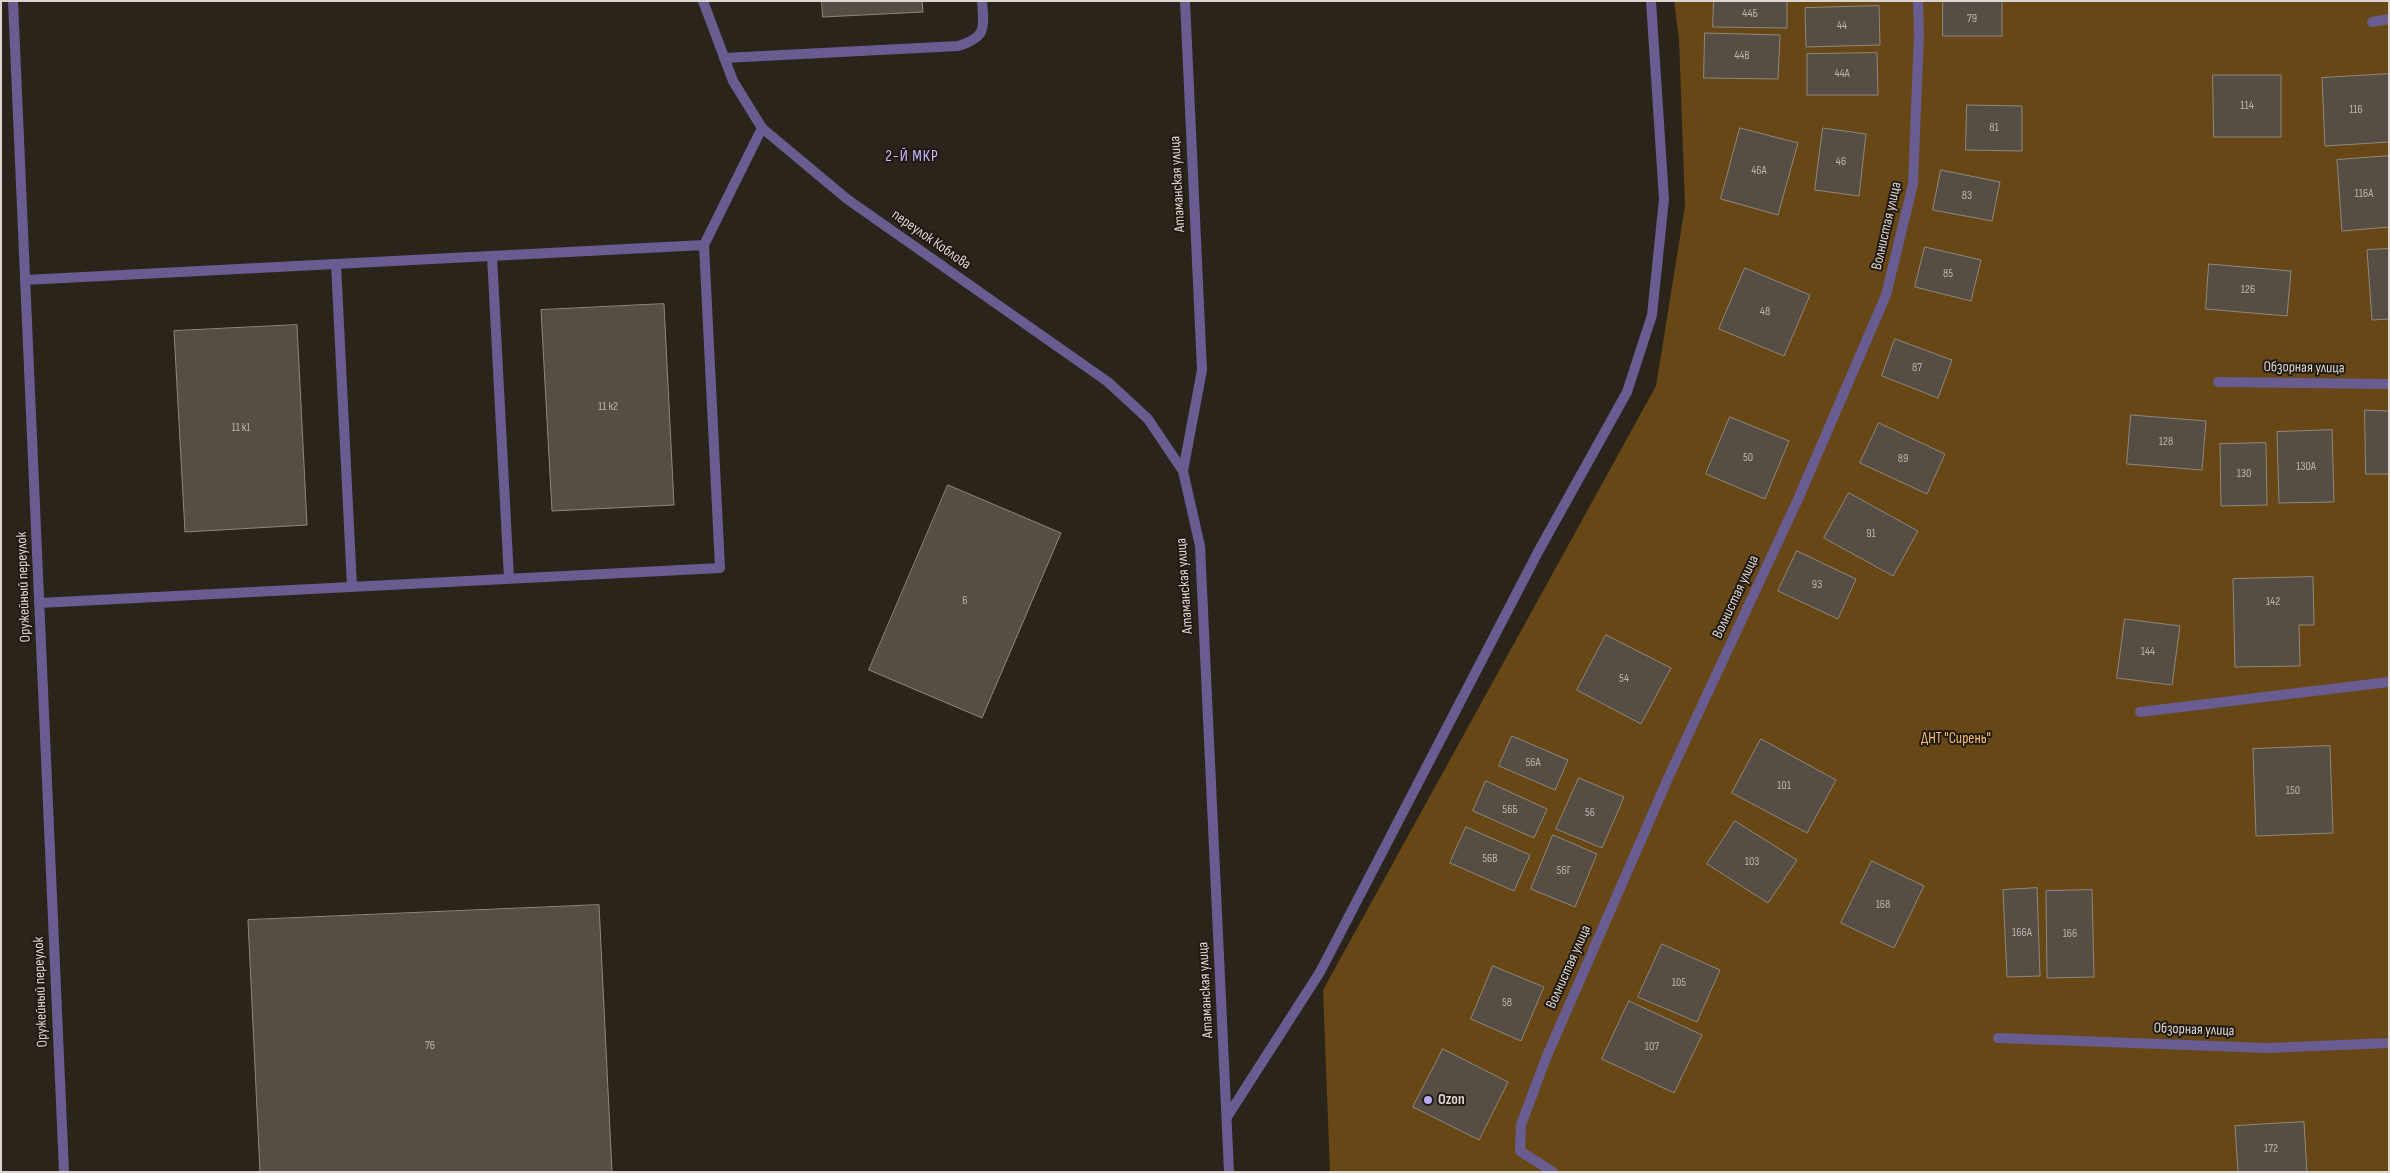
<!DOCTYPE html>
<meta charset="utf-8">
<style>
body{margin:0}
#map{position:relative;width:2390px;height:1173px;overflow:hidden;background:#2b241b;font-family:"Sofia Sans Condensed",sans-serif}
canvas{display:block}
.frame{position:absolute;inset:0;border:2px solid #dad5cf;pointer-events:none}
</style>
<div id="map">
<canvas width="2390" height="1173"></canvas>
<div class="frame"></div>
</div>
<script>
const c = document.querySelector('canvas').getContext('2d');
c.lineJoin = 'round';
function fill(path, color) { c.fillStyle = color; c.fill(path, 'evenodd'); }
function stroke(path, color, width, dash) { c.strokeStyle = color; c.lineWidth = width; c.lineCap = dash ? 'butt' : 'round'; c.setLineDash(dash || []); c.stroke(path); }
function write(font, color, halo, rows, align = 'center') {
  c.font = font + ' "Sofia Sans Condensed",sans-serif'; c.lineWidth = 4; c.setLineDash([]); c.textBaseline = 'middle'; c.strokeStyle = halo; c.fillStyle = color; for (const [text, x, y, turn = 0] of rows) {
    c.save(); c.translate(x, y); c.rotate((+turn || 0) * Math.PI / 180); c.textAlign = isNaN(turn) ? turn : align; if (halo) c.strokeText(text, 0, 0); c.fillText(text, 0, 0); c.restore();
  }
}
fill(new Path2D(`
 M 1674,1 L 2389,1 L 2389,1172 L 1330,1172 L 1323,990 L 1656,386 L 1685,206 L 1679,39 Z`), '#674716');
const building = new Path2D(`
 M 822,1 L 922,1 L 923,12 L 823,17 Z
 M 1714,1 L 1787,1 L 1787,28 L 1713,27 Z
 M 1943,1 L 2002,1 L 2002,36 L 1943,36 Z
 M 1879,6 L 1880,45 L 1806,47 L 1805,8 Z
 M 1705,33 L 1780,35 L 1778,79 L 1704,78 Z
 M 1877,53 L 1878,95 L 1807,95 L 1807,54 Z
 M 2389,74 L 2389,142 L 2325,146 L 2322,78 Z
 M 2213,75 L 2281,75 L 2281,137 L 2214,137 Z
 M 1967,105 L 2022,106 L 2022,151 L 1966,150 Z
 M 1740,128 L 1798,143 L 1778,215 L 1721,199 Z
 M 1823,128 L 1866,134 L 1859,196 L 1815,190 Z
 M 2389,156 L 2389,227 L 2342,231 L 2337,160 Z
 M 1941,170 L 2000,182 L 1992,221 L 1933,210 Z
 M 1925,247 L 1981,260 L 1971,301 L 1915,287 Z
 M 2389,249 L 2389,319 L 2372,320 L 2367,250 Z
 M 2209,264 L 2291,271 L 2287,316 L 2206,309 Z
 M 1745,268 L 1810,295 L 1784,356 L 1719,329 Z
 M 664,304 L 674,505 L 552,511 L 541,310 Z
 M 297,325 L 307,525 L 185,532 L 174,331 Z
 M 1895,339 L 1952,360 L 1938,398 L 1882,376 Z
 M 2365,410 L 2389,411 L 2389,474 L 2366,474 Z
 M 2131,415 L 2206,421 L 2202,470 L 2127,464 Z
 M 1730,417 L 1789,441 L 1765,499 L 1706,474 Z
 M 1879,423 L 1945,454 L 1927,494 L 1860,463 Z
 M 2332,430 L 2334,502 L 2279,503 L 2277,432 Z
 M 2266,443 L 2267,505 L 2221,506 L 2220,444 Z
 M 948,485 L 1061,533 L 982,718 L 869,670 Z
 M 1849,493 L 1918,531 L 1893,576 L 1824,538 Z
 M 1797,551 L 1856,579 L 1838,619 L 1778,591 Z
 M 2313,577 L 2314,625 L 2299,625 L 2300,666 L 2235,667 L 2233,579 Z
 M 2125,619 L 2180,626 L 2172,685 L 2117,678 Z
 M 1606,635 L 1671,668 L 1641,724 L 1577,690 Z
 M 1512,736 L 1568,760 L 1555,790 L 1499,766 Z
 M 1761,739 L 1836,780 L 1807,833 L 1732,793 Z
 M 2330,746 L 2333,833 L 2256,836 L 2253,749 Z
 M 1579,778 L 1624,797 L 1602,848 L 1556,829 Z
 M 1486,781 L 1547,809 L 1534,838 L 1473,811 Z
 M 1735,821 L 1797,860 L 1768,903 L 1707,864 Z
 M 1466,827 L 1530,855 L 1514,891 L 1450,863 Z
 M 1553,835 L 1597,854 L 1575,907 L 1531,889 Z
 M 1872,861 L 1924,886 L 1894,948 L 1841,923 Z
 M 2037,888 L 2040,976 L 2007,977 L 2003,890 Z
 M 2092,890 L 2094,977 L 2047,978 L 2046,891 Z
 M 599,905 L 612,1172 L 260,1172 L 248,920 Z
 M 1662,944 L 1720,970 L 1697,1022 L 1638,997 Z
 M 1493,966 L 1544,987 L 1521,1041 L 1471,1019 Z
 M 1629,1001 L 1702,1035 L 1674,1093 L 1602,1059 Z
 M 1443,1049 L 1508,1082 L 1479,1140 L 1413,1107 Z
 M 2304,1122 L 2307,1172 L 2238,1172 L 2235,1126 Z`);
fill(building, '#564e44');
stroke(building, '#90877c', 1);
stroke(new Path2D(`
 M 724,58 L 958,46 C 987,37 984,28 982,1
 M 704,245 L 762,128
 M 492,256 L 509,579
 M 336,264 L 352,587
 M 25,280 L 704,245 L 720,568 L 39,603`), '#685c90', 10);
stroke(new Path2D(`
 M 13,1 L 64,1172
 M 703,1 L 733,81 L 762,128 L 847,199 L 1108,382 L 1148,419 L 1183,471
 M 1185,1 L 1202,370 L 1183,471 L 1200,546 L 1229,1172
 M 2372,22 L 2389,19
 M 2218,382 L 2389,384
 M 2140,712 L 2389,682
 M 1998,1038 L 2268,1048 L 2389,1043
 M 1227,1117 L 1320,972 L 1538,552 L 1627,392 L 1652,315 L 1664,199 L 1651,1
 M 1553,1172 L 1520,1151 L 1521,1125 L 1546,1058 L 1669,776 L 1799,497 L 1886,295 L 1913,184 L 1919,34 L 1918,1`), '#685c90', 10);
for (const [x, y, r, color] of [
 [1428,1100,5,"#bbaaf6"]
]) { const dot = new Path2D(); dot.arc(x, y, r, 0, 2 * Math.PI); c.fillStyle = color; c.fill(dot); stroke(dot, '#211a12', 2); }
write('12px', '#b9b3ac', null, [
 ["44Б",1750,14],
 ["79",1972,19],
 ["44",1842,26],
 ["44В",1742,56],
 ["44А",1842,74],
 ["114",2247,106],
 ["116",2356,110],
 ["81",1994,128],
 ["46",1841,162],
 ["46А",1759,171],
 ["116А",2364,194],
 ["83",1967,196],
 ["85",1948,274],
 ["126",2248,290],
 ["48",1765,312],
 ["87",1917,368],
 ["11 к2",608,407],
 ["11 к1",241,428],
 ["128",2166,442],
 ["50",1748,458],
 ["89",1903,459],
 ["130А",2306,467],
 ["130",2244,474],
 ["91",1871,534],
 ["93",1817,585],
 ["6",965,601],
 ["142",2273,602],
 ["144",2148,652],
 ["54",1624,679],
 ["56А",1533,763],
 ["101",1784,786],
 ["150",2293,791],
 ["56Б",1510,810],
 ["56",1590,813],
 ["56В",1490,859],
 ["103",1752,862],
 ["56Г",1564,871],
 ["168",1883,905],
 ["166А",2022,933],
 ["166",2070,934],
 ["105",1679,983],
 ["58",1507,1003],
 ["76",430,1046],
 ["107",1652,1047],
 ["172",2271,1149]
]);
write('15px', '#dad5cf', '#211a12', [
 ["Атаманская улица",1178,184,-93],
 ["Волнистая улица",1887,226,-77],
 ["переулок Коблова",931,240,35],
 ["Обзорная улица",2304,368,1],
 ["Атаманская улица",1185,586,-94],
 ["Оружейный переулок",24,587,-92],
 ["Волнистая улица",1736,597,-65],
 ["Волнистая улица",1569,967,-66],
 ["Атаманская улица",1206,990,-93],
 ["Оружейный переулок",41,992,-92],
 ["Обзорная улица",2194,1030,2]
]);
write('15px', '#f8bd6a', '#211a12', [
 ["ДНТ \"Сирень\"",1956,739]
]);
write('bold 15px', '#dad5cf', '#211a12', [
 ["Ozon",1438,1100]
], 'left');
c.letterSpacing = '1px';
write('16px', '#c7b8ff', '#211a12', [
 ["2-Й МКР",912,157]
]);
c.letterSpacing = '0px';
</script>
